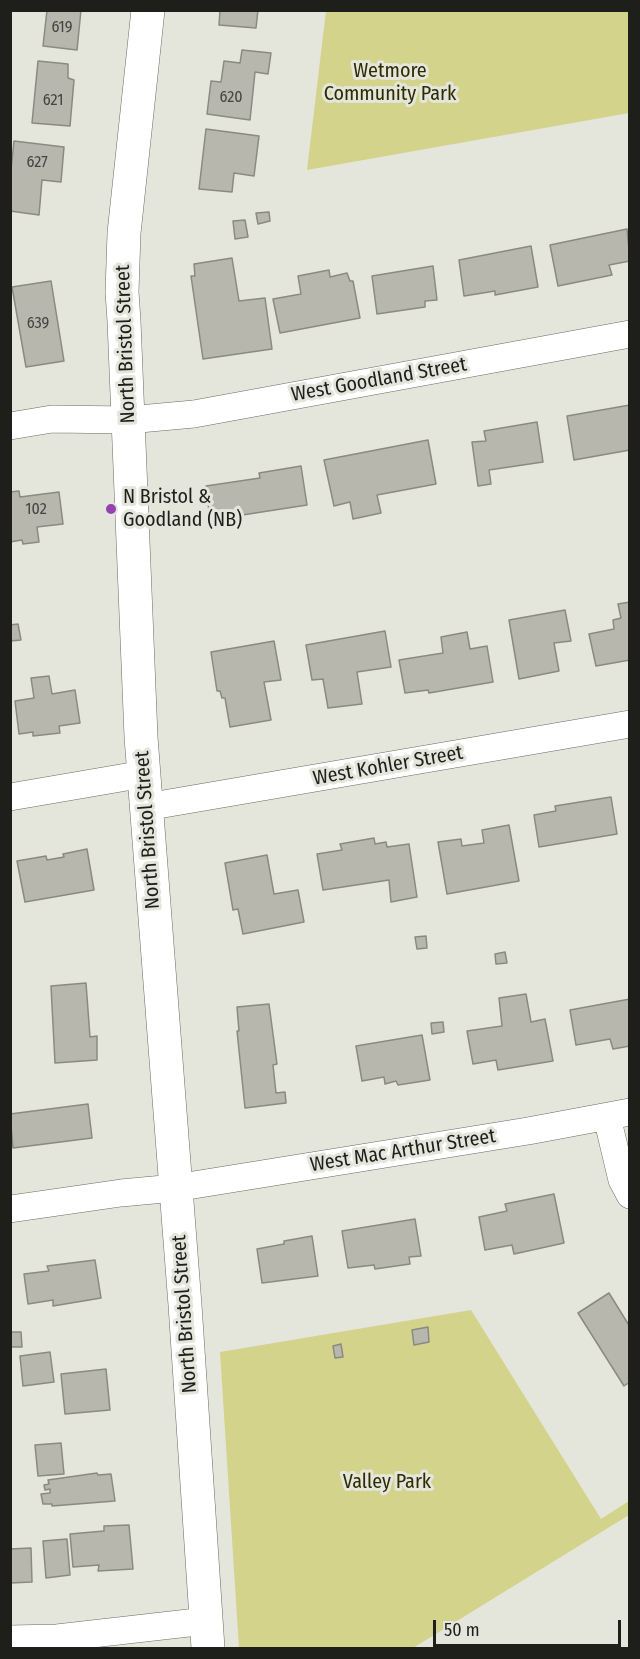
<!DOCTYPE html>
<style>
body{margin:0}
#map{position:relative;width:640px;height:1659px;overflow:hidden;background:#e4e5db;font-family:"Fira Sans Condensed",sans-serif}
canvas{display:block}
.frame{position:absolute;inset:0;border:12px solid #1e1f1b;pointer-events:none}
.scale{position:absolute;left:433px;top:1620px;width:188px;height:27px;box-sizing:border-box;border:3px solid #1e1f1b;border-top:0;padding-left:8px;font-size:18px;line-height:21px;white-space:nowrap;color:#1e1f1b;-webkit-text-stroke:4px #e4e5db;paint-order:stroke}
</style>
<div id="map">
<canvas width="640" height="1659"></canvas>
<div class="frame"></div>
<div class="scale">50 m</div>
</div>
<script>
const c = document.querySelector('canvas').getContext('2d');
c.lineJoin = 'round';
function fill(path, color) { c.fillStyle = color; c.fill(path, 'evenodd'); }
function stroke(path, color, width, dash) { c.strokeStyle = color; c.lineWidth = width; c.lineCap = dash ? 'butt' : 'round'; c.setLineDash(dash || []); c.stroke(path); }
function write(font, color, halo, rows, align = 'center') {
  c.font = font + ' "Fira Sans Condensed",sans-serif'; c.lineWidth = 6; c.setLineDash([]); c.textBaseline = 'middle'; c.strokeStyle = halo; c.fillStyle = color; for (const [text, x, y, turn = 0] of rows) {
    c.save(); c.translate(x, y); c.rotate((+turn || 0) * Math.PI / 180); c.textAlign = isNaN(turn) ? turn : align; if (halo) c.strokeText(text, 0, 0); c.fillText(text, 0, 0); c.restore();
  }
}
fill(new Path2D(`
 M 326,11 L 629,11 L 629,113 L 307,170 Z
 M 471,1310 L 601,1519 L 629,1501 L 629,1515 L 413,1648 L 239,1648 L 220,1352 Z`), '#d3d38c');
const building = new Path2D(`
 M 47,10 L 81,10 L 77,50 L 43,46 Z
 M 220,10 L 258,10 L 256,28 L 219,25 Z
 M 242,50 L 271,53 L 268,74 L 255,72 L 250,120 L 207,114 L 211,81 L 221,82 L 224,61 L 240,63 Z
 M 38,61 L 68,64 L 68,78 L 74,80 L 70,126 L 32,123 Z
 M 206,129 L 259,136 L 254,176 L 234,173 L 232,192 L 199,189 Z
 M 14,141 L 64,147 L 61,182 L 42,180 L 39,215 L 10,211 L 10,179 Z
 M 269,212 L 270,221 L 258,224 L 256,213 Z
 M 245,220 L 248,237 L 235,239 L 233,221 Z
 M 627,229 L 630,261 L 609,265 L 612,275 L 558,286 L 550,245 Z
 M 531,246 L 538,287 L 495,295 L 495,291 L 464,296 L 459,260 Z
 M 232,258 L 239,301 L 265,298 L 272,349 L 203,359 L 191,276 L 195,276 L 194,264 Z
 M 433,266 L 437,300 L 425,301 L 425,307 L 377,314 L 372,276 Z
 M 329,270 L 330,277 L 347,273 L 350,281 L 353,281 L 360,318 L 280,333 L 273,299 L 301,294 L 298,276 Z
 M 51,281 L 64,361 L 26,367 L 12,287 Z
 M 630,405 L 630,450 L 574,460 L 567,416 Z
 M 537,422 L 543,462 L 489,470 L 491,484 L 478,486 L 472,442 L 486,441 L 484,431 Z
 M 428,440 L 436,484 L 377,495 L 381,513 L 353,519 L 350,502 L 334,506 L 324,460 Z
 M 301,466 L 307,505 L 210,520 L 206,486 L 260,478 L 259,473 Z
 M 19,491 L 20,497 L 59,492 L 63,524 L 37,527 L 39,542 L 23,544 L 22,540 L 10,542 L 10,492 Z
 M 630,602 L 630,660 L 596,666 L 589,634 L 614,629 L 613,620 L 621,618 L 618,604 Z
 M 565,610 L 571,641 L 554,643 L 559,671 L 519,679 L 509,620 Z
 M 18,624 L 21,640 L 10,641 L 10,625 Z
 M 385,631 L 391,667 L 357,672 L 362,704 L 328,708 L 323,679 L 312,680 L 306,645 Z
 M 467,632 L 470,649 L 487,646 L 493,682 L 429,693 L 428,690 L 405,693 L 399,660 L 443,653 L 441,637 Z
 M 274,641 L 281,680 L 264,682 L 271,720 L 230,727 L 225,698 L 222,698 L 220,691 L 217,691 L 211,652 Z
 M 49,676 L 52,694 L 75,690 L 80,723 L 59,726 L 60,733 L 33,736 L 33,732 L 19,734 L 15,701 L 34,698 L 31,678 Z
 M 611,797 L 617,834 L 539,847 L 534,815 L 556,811 L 555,806 Z
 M 509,825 L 519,881 L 447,894 L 438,842 L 461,839 L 462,846 L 484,843 L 482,830 Z
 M 374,838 L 375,844 L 386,842 L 387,847 L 409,844 L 417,897 L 391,902 L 389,880 L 323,890 L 317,854 L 342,850 L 340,844 Z
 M 87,849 L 94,890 L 25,902 L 17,861 L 46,856 L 47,860 L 64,857 L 63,854 Z
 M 267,855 L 274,894 L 298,890 L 304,922 L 243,934 L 238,909 L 233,910 L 225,863 Z
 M 426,936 L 427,948 L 417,949 L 415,937 Z
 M 505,952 L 507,963 L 496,964 L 495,954 Z
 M 86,983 L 90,1037 L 97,1036 L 97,1060 L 55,1063 L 51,986 Z
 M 526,994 L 531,1022 L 545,1019 L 553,1061 L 498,1070 L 496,1060 L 473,1064 L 467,1031 L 502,1026 L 499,998 Z
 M 630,999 L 630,1046 L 613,1049 L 610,1039 L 576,1045 L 570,1010 Z
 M 269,1004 L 277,1064 L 273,1065 L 276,1093 L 285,1092 L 286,1103 L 245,1108 L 237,1031 L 239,1031 L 237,1007 Z
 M 443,1022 L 444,1032 L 432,1034 L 431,1023 Z
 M 422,1035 L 430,1080 L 398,1085 L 396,1081 L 385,1084 L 384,1077 L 362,1081 L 356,1046 Z
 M 88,1104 L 92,1138 L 13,1148 L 10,1114 Z
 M 554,1194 L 564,1243 L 514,1254 L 512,1245 L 485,1250 L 479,1217 L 507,1211 L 505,1204 Z
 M 415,1219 L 421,1256 L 409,1257 L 410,1264 L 375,1269 L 374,1265 L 348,1268 L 342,1231 Z
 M 312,1236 L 318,1276 L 262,1283 L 257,1249 L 284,1244 L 284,1241 Z
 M 95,1260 L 101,1298 L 53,1306 L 53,1300 L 28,1304 L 24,1274 L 49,1271 L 47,1266 Z
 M 609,1293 L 630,1327 L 630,1382 L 624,1386 L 578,1313 Z
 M 428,1327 L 429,1342 L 414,1345 L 412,1330 Z
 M 10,1332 L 21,1332 L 22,1347 L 10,1347 Z
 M 341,1344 L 343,1357 L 335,1358 L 333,1346 Z
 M 50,1352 L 54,1382 L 23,1386 L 20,1356 Z
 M 106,1369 L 110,1410 L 65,1414 L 61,1374 Z
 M 61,1443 L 64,1474 L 38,1476 L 35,1445 Z
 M 97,1473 L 98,1475 L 111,1474 L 115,1501 L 52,1506 L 52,1504 L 43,1504 L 41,1494 L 50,1493 L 50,1489 L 45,1490 L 44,1485 L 49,1484 L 48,1480 Z
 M 129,1525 L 133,1569 L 98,1571 L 99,1565 L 73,1567 L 70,1534 L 104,1531 L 104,1526 Z
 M 67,1539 L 70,1575 L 46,1578 L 43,1541 Z
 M 31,1548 L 32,1582 L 10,1583 L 10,1549 Z`);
fill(building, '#b7b7ae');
stroke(building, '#8a8a81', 1.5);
const minor = new Path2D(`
 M 10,426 L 52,419 L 128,420 L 194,414 L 630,334
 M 10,797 L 144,774
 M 146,807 L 630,724
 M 607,1117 L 622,1180 L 630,1195
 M 10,1209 L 121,1193 L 175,1188 L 528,1131 L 630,1112
 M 10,1639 L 57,1638 L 206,1621`);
const primary = new Path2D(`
 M 148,10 L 124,233 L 122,292 L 124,321 L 141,737 L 185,1305 L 208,1648`);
stroke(minor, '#6a6b62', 28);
stroke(primary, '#6a6b62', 34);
stroke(minor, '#fff', 27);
stroke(primary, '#fff', 33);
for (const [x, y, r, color] of [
 [111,509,6,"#9741af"]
]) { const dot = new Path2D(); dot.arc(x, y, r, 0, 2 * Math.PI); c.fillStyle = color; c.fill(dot); stroke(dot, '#e4e5db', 2); }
write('16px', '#444540', null, [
 ["619",62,28],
 ["620",231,98],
 ["621",53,101],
 ["627",37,163],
 ["639",38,324],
 ["102",36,510]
]);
write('20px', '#2d2c00', '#e4e5db', [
 ["Wetmore",390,71],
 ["Community Park",390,94],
 ["Valley Park",387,1482]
]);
write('20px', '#1e1f1b', '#e4e5db', [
 ["North Bristol Street",126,344,-92],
 ["West Goodland Street",379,380,-10],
 ["West Kohler Street",388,766,-10],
 ["North Bristol Street",148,830,-94],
 ["West Mac Arthur Street",403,1151,-9],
 ["North Bristol Street",185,1314,-94]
]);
write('20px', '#1e1f1b', '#e4e5db', [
 ["N Bristol &",123,497],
 ["Goodland (NB)",123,520]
], 'left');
</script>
